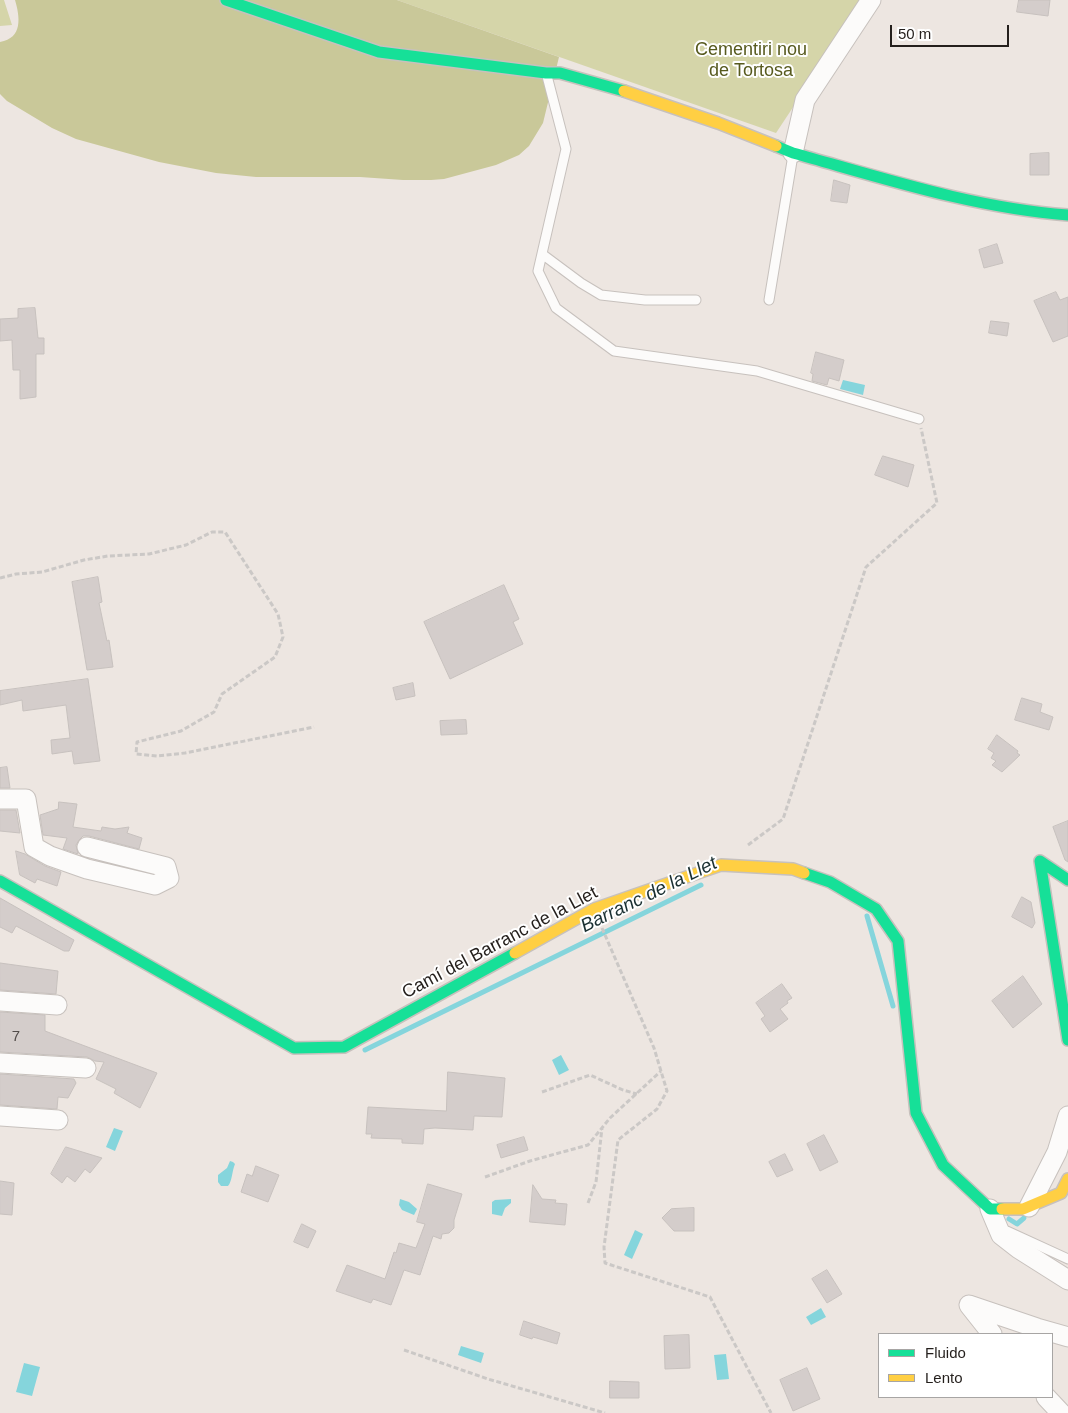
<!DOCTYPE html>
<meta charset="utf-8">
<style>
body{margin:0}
#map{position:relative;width:1068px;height:1413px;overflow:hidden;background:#ede6e1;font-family:Helvetica,sans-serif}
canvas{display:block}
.legend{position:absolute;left:878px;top:1333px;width:175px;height:65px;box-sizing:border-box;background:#fff;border:1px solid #a7a5a4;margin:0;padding:6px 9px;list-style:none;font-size:15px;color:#241f1c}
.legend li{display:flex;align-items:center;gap:10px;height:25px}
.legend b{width:25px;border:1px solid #a7a5a4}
.scale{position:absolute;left:890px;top:25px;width:119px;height:22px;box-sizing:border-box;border:2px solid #241f1c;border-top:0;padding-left:6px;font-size:15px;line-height:18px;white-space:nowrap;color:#241f1c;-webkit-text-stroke:4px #fff;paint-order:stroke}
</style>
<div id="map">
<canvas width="1068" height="1413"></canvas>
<ul class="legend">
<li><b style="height:6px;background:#16e098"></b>Fluido</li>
<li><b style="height:6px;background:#ffcf43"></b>Lento</li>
</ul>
<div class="scale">50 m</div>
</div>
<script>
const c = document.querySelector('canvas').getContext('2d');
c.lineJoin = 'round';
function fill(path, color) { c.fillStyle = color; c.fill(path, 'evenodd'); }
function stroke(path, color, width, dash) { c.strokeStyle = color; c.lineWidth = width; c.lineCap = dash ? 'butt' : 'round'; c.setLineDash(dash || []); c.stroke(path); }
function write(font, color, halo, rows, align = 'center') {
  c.font = font + ' Helvetica,sans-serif'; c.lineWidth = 4; c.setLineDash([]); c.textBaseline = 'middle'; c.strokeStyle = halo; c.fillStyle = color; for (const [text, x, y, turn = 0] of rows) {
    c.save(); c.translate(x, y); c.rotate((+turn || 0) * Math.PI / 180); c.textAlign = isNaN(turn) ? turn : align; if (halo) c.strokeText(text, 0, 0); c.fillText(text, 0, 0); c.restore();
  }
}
fill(new Path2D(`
 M 0,0 L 4,0 L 12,25 L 0,26 Z
 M 397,0 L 864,0 L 776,133 Z`), '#d5d5a9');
fill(new Path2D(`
 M 15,0 L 397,0 L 559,57 L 543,123 L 529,146 L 519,155 L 496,165 L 444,179 L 431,180 L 403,180 L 360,177 L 256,177 L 216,173 L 159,162 L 76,139 L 52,128 L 7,101 L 0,94 L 0,42 C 23,38 20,17 15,0 Z`), '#c9c899');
fill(new Path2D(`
 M 843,380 L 865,385 L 863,395 L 840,389 Z
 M 561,1055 L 569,1070 L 559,1075 L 552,1060 Z
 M 114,1128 L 123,1131 L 115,1151 L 106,1147 Z
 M 230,1161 L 233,1162 L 235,1164 C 232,1171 232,1182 228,1186 L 221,1186 L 218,1182 L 218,1175 L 227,1168 Z
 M 400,1199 L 409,1202 L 417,1209 L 414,1215 L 402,1210 L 399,1205 Z
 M 511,1199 L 511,1203 L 505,1208 L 502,1216 L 492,1214 L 492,1202 L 495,1200 Z
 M 635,1230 L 643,1234 L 632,1259 L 624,1255 Z
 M 821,1308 L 826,1317 L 811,1325 L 806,1317 Z
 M 461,1346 L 484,1353 L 481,1363 L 458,1355 Z
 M 726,1354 L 729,1379 L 717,1380 L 714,1355 Z
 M 24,1363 L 40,1367 L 32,1396 L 16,1392 Z`), '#85d5dc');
stroke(new Path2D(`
 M 867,916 L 893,1006
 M 365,1050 L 701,885
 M 1009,1219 L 1017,1224 L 1024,1218`), '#85d5dc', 5);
const building = new Path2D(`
 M 1019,0 L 1050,0 L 1048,16 L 1017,12 Z
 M 1049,153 L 1049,175 L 1030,175 L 1030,154 Z
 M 834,180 L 850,185 L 847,203 L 831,201 Z
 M 997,244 L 1003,263 L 984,268 L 979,250 Z
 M 1056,292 L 1060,300 L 1068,297 L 1068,336 L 1053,342 L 1034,301 Z
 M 35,308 L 38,338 L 44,338 L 44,354 L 36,354 L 36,397 L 20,399 L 20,370 L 13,370 L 12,340 L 0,341 L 0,319 L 18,318 L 18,309 Z
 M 991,321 L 1009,323 L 1007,336 L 989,333 Z
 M 816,352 L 844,360 L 839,381 L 829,378 L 827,385 L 812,381 L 813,374 L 811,373 Z
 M 883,456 L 914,465 L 908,487 L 875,475 Z
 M 98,577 L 102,602 L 99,603 L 107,641 L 109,640 L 113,667 L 87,670 L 72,582 Z
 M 504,585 L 519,619 L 513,622 L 523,644 L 450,679 L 424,622 Z
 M 88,679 L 100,761 L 74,764 L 72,751 L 52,754 L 51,740 L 70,738 L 66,705 L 23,711 L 22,700 L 0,705 L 0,691 Z
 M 413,683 L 415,696 L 396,700 L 393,688 Z
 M 1022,698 L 1042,704 L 1040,712 L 1053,717 L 1049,730 L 1015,720 Z
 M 466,720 L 467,734 L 441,735 L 440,721 Z
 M 997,735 L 1018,751 L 1017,753 L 1020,755 L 1002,772 L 992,765 L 996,761 L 991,758 L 994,753 L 988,749 Z
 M 7,767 L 10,788 L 0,788 L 0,768 Z
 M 59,802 L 77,804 L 73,827 L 101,831 L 102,827 L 115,829 L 129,827 L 127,833 L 142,838 L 139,849 L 89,836 L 83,836 L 79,840 L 76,845 L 78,854 L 63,849 L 67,838 L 43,835 L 40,815 L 58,809 Z
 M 0,810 L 16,810 L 20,833 L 0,831 Z
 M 1068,821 L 1068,862 L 1065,860 L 1053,827 Z
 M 16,851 L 25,854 L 45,866 L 61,872 L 57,886 L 37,879 L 35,883 L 20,875 Z
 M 1022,897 L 1031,902 L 1035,923 L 1032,928 L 1012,917 Z
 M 0,898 L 74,940 L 69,951 L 64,951 L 16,926 L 12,933 L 0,927 Z
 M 0,963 L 58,971 L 56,994 L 0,990 Z
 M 1023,976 L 1042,1004 L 1013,1028 L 992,1001 Z
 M 782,984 L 792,998 L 787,1001 L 788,1003 L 780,1009 L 788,1019 L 770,1032 L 761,1019 L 765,1016 L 756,1003 Z
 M 0,1012 L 45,1015 L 45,1031 L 157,1073 L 140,1108 L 114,1093 L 116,1089 L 96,1079 L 104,1062 L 95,1061 L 87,1057 L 0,1052 Z
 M 448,1072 L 505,1078 L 502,1117 L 474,1116 L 473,1130 L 435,1128 L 424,1129 L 423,1144 L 402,1143 L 402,1139 L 371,1138 L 372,1134 L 366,1134 L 368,1107 L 446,1111 Z
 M 0,1074 L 74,1079 L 76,1083 L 68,1098 L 58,1097 L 57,1109 L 0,1105 Z
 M 824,1135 L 838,1162 L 820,1171 L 807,1144 Z
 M 524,1137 L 528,1150 L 501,1158 L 497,1145 Z
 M 66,1147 L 102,1158 L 90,1173 L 85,1169 L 75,1182 L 67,1176 L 62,1183 L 51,1174 Z
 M 785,1154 L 793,1170 L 777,1177 L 769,1162 Z
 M 256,1166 L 279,1175 L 268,1202 L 241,1192 L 247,1174 L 252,1176 Z
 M 0,1181 L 14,1183 L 12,1215 L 0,1214 Z
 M 428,1184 L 462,1194 L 454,1220 L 454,1228 L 449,1233 L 442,1234 L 441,1239 L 433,1236 L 420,1275 L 404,1270 L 391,1305 L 373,1299 L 371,1303 L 336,1291 L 347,1265 L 385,1279 L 394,1252 L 396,1253 L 399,1243 L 416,1248 L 425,1224 L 417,1222 Z
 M 533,1185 L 542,1199 L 556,1200 L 555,1203 L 567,1204 L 565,1225 L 530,1222 Z
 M 694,1208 L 694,1231 L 674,1231 L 662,1218 L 671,1209 Z
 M 302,1224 L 316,1231 L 308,1248 L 294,1242 Z
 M 827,1270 L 842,1294 L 827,1303 L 812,1279 Z
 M 524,1321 L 560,1333 L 557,1344 L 533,1337 L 532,1339 L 520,1335 Z
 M 689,1335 L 690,1368 L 665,1369 L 664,1336 Z
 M 807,1368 L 820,1399 L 793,1411 L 780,1380 Z
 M 610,1381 L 639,1382 L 639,1398 L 610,1398 Z`);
fill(building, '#d4cdcb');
stroke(building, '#c7c1be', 1);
const lane = new Path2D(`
 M 547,76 L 566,149 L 538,271 L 556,308 L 614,351 L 757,371 L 919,419
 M 542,254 L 581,283 L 601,295 L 645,300 L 696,300
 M 769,300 L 793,155
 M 1007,1231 L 1068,1259`);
const street = new Path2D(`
 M 793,153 L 805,100 L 871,0
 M 0,799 L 26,799 L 34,847 L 50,856 L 87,869 L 155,885 L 169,878 L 166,867 L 87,847
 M 0,1001 L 57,1005
 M 0,1063 L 86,1068
 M 0,1116 L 58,1120
 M 1029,1207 L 1057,1152 L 1068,1116
 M 990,1209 L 1001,1235 L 1019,1249 L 1068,1280
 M 992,1334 L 969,1305 L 1037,1328 L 1068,1337
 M 1046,1397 L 1061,1413`);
const fast = new Path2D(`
 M 226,0 L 379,52 L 546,73 L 560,73 L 624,91
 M 776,146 L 793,153 C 883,178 974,208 1068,215
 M 804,873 L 830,882 L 876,909 L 898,941 L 916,1113 L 943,1165 L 990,1209 L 1002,1209
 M 1068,880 L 1040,861 L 1068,1040
 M 0,881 L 294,1048 L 344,1047 L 515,953`);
const slow = new Path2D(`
 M 624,91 L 718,123 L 776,146
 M 515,953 L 594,909 L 721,865 L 793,869 L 804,873
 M 1002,1209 L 1023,1209 L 1061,1193 L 1068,1179`);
stroke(lane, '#c7c1bd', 11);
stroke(street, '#c7c1bd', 21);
stroke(fast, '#c7c1bd', 14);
stroke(slow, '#c7c1bd', 14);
stroke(new Path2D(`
 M 0,578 L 16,574 L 42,572 L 84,560 L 108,556 L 149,554 L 186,545 L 212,532 L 225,532 L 278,614 L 283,637 L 275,657 L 222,694 L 214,712 L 181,731 L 137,742 L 136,754 L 157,756 L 185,753 L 314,727
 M 748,845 L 783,819 L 866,567 L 937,503 L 921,428
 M 602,928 L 654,1048 L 667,1091 L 657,1109 L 618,1140 L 604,1247 L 605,1263 L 710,1297 L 771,1413
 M 542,1092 L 590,1075 L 623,1090 L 637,1094
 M 485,1177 L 530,1161 L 588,1145 L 610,1118 L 661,1071
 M 588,1203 L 596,1182 L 602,1128
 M 404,1350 L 488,1379 L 605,1413`), '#cbc8c6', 3, [5, 2.5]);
stroke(lane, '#fcfbfa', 9);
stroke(street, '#fcfbfa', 19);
stroke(fast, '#16e098', 11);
stroke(slow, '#ffcf43', 11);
write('15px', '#524c4a', null, [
 ["7",16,1037]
]);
write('18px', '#575a1e', '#fff', [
 ["Cementiri nou",751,50],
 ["de Tortosa",751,71]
]);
write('18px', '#241f1c', '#fff', [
 ["Camí del Barranc de la Llet",500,943,-28]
]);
write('italic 19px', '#1b3032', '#fff', [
 ["Barranc de la Llet",649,895,-26]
]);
</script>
